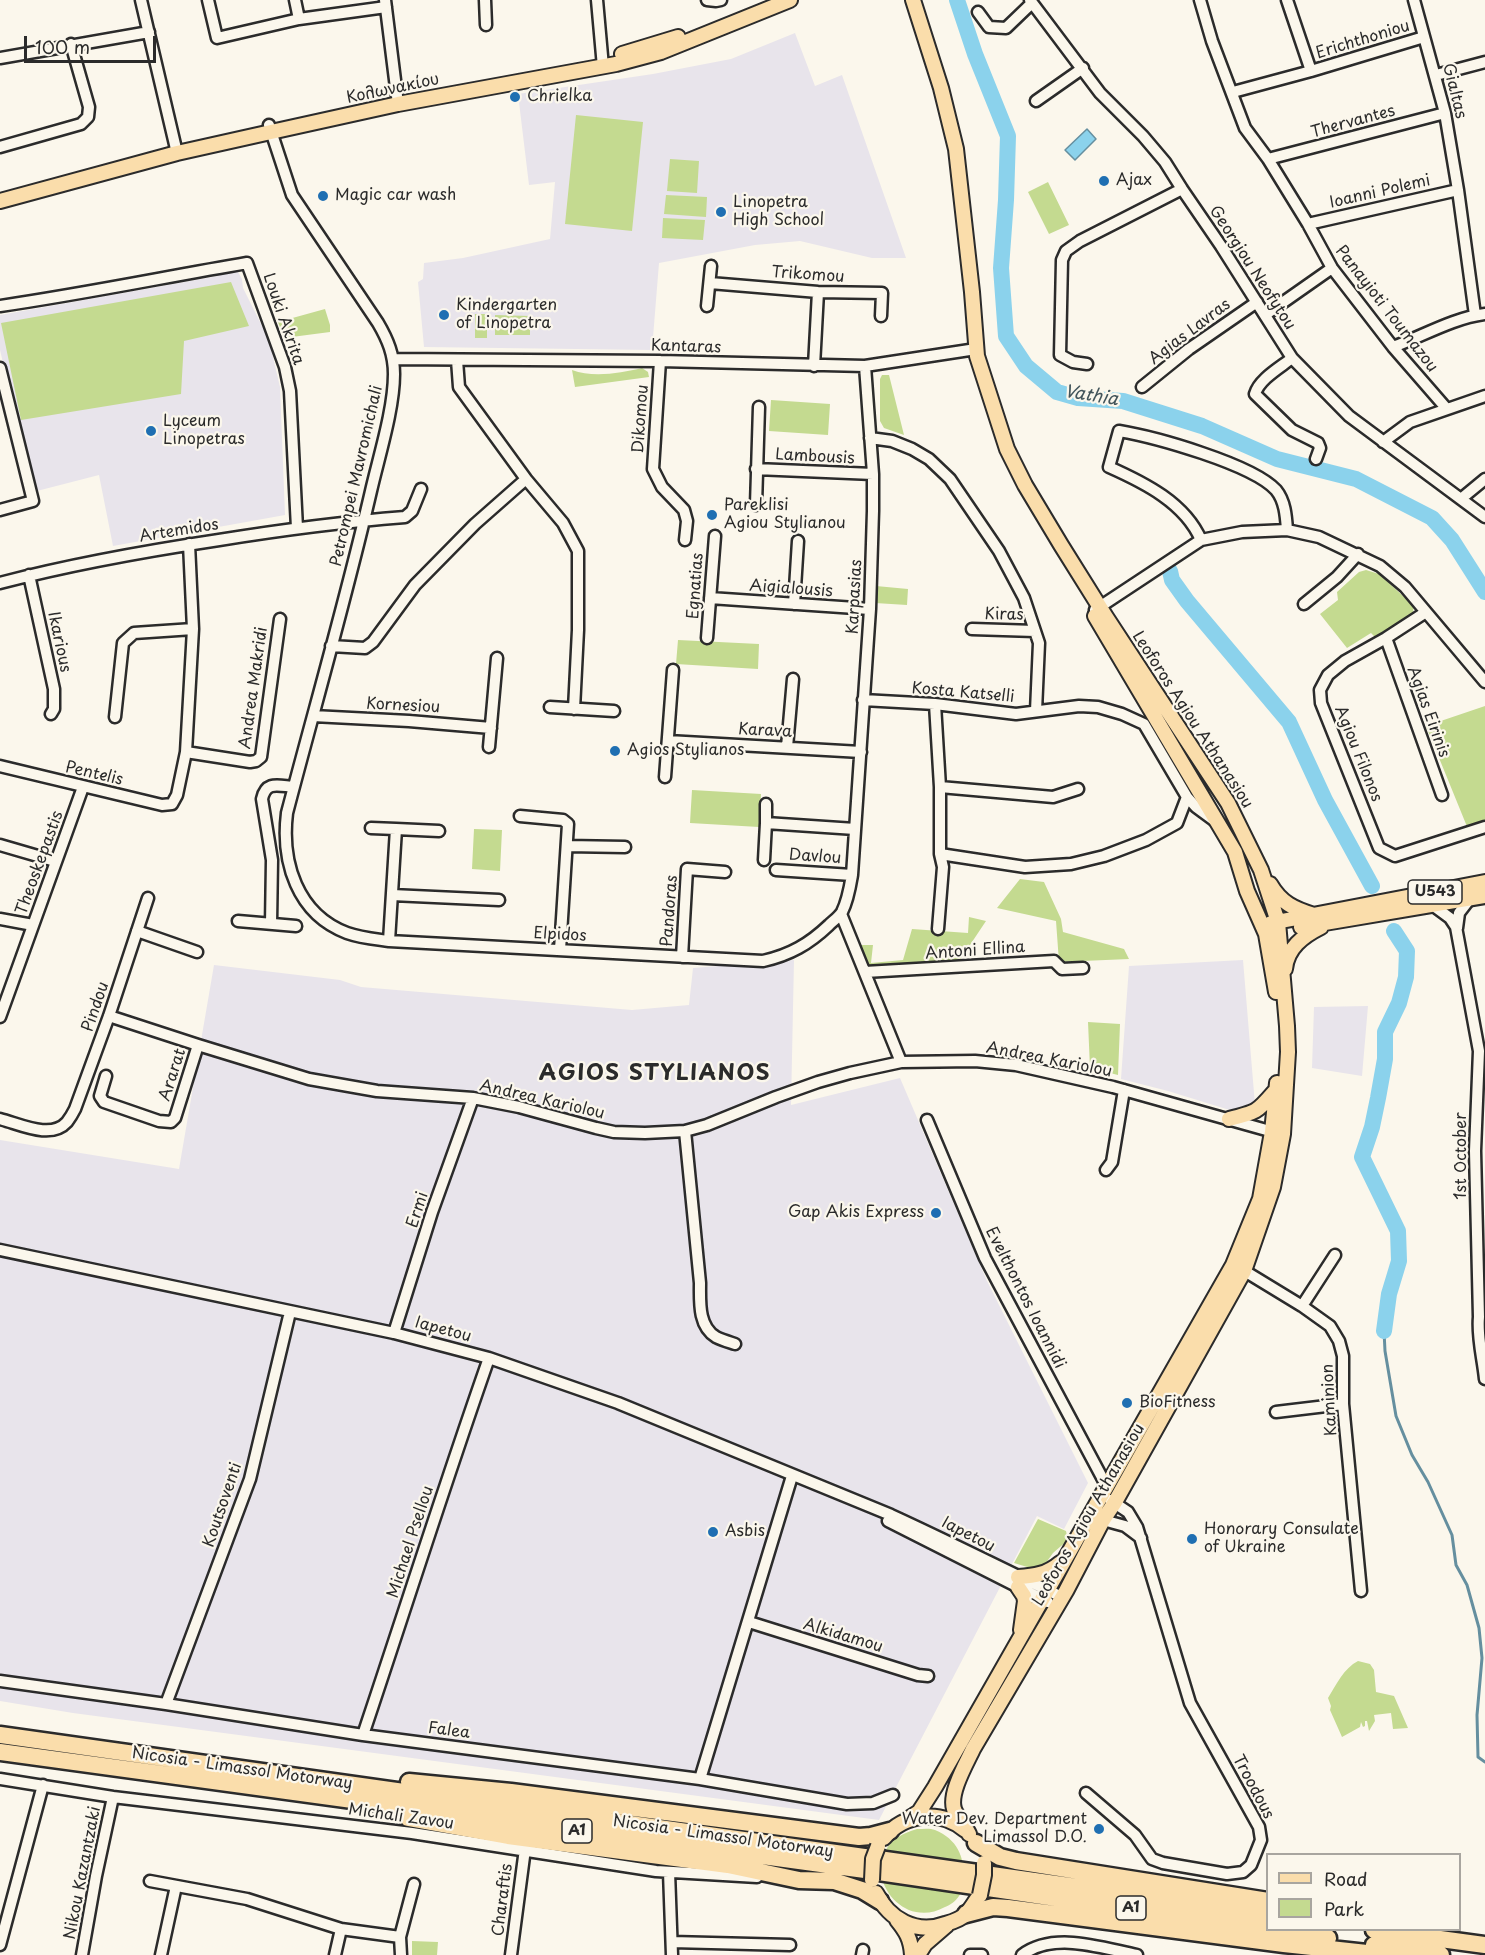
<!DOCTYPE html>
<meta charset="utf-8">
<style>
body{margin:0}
#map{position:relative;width:1485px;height:1955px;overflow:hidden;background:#fbf7ec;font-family:"Playpen Sans",sans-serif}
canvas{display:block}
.legend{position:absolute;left:1266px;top:1853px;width:195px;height:78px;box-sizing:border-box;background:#fbf7ec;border:2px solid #a8a59f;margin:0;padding:8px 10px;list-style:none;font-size:18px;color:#2b2b2b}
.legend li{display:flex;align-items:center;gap:12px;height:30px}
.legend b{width:30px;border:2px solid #a8a59f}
.scale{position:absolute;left:24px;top:36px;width:132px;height:27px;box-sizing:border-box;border:3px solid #2b2b2b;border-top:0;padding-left:8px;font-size:18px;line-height:21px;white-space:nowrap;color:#2b2b2b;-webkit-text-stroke:4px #fbf7ec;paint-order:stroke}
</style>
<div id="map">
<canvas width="1485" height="1955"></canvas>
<ul class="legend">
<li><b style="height:8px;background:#faddab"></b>Road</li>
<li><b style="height:16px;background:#c4da90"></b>Park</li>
</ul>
<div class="scale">100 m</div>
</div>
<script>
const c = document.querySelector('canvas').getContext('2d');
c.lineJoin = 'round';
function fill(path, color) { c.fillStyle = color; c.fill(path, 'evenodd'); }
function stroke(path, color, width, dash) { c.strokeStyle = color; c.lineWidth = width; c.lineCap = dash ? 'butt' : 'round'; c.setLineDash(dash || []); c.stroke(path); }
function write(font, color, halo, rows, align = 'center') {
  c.font = font + ' "Playpen Sans",sans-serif'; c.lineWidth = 4.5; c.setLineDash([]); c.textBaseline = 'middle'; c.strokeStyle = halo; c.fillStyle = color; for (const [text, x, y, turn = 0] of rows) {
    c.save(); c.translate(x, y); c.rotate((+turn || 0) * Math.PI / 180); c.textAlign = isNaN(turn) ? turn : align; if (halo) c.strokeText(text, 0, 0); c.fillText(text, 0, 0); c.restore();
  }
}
fill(new Path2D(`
 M 795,33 L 815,86 L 842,75 L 906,258 L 872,258 L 800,241 L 755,245 L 659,263 L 652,350 L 424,347 L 418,282 L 423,279 L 424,263 L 463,258 L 550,239 L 555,182 L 529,185 L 518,94 L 653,74 L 731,59 Z
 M 233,268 L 238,272 L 242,279 L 243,288 L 269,340 L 280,387 L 285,515 L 113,546 L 99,475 L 33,492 L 0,350 L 0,315 L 218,276 L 222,271 Z
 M 794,960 L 791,1105 L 900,1078 L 987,1281 L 1088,1483 L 1064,1529 L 1037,1516 L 879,1820 L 73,1713 L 0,1701 L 0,1140 L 179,1169 L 214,965 L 340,980 L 361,987 L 632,1010 L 689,1005 L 693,968 Z
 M 1243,960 L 1255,1105 L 1236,1112 L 1168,1091 L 1121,1079 L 1129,966 Z
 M 1368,1006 L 1362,1076 L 1312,1068 L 1314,1007 Z`), '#e8e4eb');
fill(new Path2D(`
 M 576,115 L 643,122 L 632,231 L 565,224 Z
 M 670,159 L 699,161 L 697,193 L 667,191 Z
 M 1048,182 L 1069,225 L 1049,234 L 1028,192 Z
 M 666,195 L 707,197 L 706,217 L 664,214 Z
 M 663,218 L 705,220 L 703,240 L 662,238 Z
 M 231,282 L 249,326 L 184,341 L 181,394 L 21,420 L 1,323 Z
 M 325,309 L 330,325 L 330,332 L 284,338 L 278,322 Z
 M 475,314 L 487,314 L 487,338 L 475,338 Z
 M 495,315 L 530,316 L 530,335 L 495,335 Z
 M 642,368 L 648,372 L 649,377 L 575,387 L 572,370 C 593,378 621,373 642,368 Z
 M 882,375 L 889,375 L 904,435 L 884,428 L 880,421 L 880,379 Z
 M 771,400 L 830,404 L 828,435 L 769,431 Z
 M 1366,570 L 1379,574 L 1414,606 L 1412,618 L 1377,639 L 1371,633 L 1347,648 L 1320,614 L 1338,600 L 1337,592 L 1359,572 Z
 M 876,586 L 908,589 L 907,605 L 875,603 Z
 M 678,640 L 759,644 L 758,669 L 676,664 Z
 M 1485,706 L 1485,823 L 1468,829 L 1426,726 Z
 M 692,790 L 761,794 L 759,827 L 690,823 Z
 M 474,829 L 502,830 L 500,871 L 472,869 Z
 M 1020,879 L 1044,882 L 1061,919 L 1063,932 L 1124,949 L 1129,959 L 1059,962 L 1056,921 L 997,908 Z
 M 969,917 L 986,921 L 960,960 L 873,971 L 861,956 L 856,943 L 861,945 L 873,945 L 871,963 L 903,960 L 912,929 L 968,933 Z
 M 1088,1022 L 1120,1024 L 1118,1075 L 1090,1068 Z
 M 1038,1519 L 1066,1531 L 1068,1540 L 1053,1553 L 1043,1567 L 1034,1569 L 1014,1563 Z
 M 1358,1661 L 1370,1664 L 1374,1670 L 1376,1692 L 1394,1696 L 1408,1728 L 1393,1729 L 1391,1713 L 1374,1715 L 1375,1721 L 1369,1731 L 1367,1721 L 1365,1721 L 1365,1726 L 1363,1727 L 1361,1722 L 1360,1727 L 1342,1737 L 1330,1710 L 1331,1706 L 1328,1698 C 1336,1685 1344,1668 1358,1661 Z
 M 917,1829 C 923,1829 930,1828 935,1830 C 957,1839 965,1857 963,1878 C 963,1884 963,1891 959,1896 C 956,1901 950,1905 945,1907 C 893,1936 846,1848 917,1829 Z
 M 412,1941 L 438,1942 L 437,1955 L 412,1955 Z`), '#c4da90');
const water = new Path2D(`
 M 1087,129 L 1096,139 L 1075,160 L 1065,150 Z`);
fill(water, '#8bd2ec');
stroke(water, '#658f9f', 1.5);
stroke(new Path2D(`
 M 1384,1331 L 1385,1351 L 1396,1416 L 1412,1455 L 1428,1482 L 1452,1535 L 1456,1565 L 1467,1585 L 1479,1628 L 1482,1658 L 1477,1715 L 1478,1757 L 1485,1762`), '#658f9f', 3);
stroke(new Path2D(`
 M 957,0 L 975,54 L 1008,136 L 1006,200 L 1001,268 L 1006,336 L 1026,366 L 1057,392 L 1078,398 L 1123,401 L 1202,426 L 1277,459 L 1356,479 L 1432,518 L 1452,540 L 1485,592
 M 1170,571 L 1172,580 L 1187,601 L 1289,722 L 1325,800 L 1372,886
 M 1384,1331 L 1389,1294 L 1399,1261 L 1398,1231 L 1362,1157 L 1372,1127 L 1378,1098 L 1385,1059 L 1385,1032 L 1399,1003 L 1406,977 L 1407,951 L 1394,931`), '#8bd2ec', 16);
const minor = new Path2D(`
 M 141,0 L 177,153
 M 208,0 L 217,38 L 299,19 L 386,7
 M 295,0 L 299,19
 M 385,0 L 398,104
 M 485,0 L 486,25
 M 597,0 L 603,67
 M 707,0 L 716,1 L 721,0
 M 1030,0 L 1100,93 L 1143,136 L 1165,162 L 1182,189 L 1221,246 L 1292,358 L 1349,416 L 1485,517
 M 1200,0 L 1212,41 L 1245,128 L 1268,159 L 1308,224 L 1332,268 L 1393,347 L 1446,408
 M 1287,0 L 1311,71
 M 1414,0 L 1445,113 L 1458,190 L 1475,315
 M 978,12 L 989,27 L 1006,28 L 1032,3
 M 0,58 L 149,32
 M 1436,75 L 1485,62
 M 1233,92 L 1311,71 L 1424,37
 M 1036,101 L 1083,68
 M 269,125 L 292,195 L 378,323 C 388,340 394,355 394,374 C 394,409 379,456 371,491 C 346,599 315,706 287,813 C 281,862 297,914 347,933 C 361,938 375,939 389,941 L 763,961 C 790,955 809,944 829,925 C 833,921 839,917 842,912 C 848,900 850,887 852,875 L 870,609 L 873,511 L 873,474 L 865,366
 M 0,147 L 81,124 L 88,117 L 89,107 L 71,44
 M 1268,159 L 1445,113
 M 1308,224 L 1458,190
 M 710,283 L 818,292 L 882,293 L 881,316
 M 0,306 C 83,294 165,277 247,263 L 285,367 L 290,391 L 297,528
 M 707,306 L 711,266
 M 1265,315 L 1332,268
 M 1393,347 C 1423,336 1453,318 1485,314
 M 1292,358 C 1281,367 1259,379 1255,394 L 1292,430 L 1318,443 L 1320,448 L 1316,459
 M 394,359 L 660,361 L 865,366 L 976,349
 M 457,360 L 459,387 L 526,479 L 563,523 L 578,551 L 578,630 L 574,709
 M 660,361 L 653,469 L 662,487 L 684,510 L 687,521 L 685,540
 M 1087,364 L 1073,362 L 1060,355 L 1062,260 L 1066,251 L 1080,241 L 1182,189
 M 814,366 L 818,292
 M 0,368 L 33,501 L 0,510
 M 1142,387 L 1189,349 L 1257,302
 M 870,438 L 892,441 L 912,449 L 929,459 L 950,479 L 999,551 L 1024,598 L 1039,643 L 1036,711
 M 1383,442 L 1410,422 L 1485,396
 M 756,469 L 873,474
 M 1462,498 L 1485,479
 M 756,505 L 759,407
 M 1201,540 C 1185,503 1145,483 1109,467 L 1119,431 C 1155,437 1252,464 1276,490 C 1285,501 1286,516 1287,530
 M 29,575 L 54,689 L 54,709 L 51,714
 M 0,583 C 72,564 146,551 219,540 C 281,530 342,522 405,517 L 412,511 L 421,489
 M 710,598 L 870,609
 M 794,604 L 798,541
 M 1304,604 L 1337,577 L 1358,554
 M 1095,610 L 1201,540 L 1242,532 L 1287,530 L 1319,537 L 1380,566 L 1405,587 L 1485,682
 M 1426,612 L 1386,638 L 1345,661 L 1328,675 L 1320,690 L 1321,703 L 1379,848 L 1395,856 L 1485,827
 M 972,629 L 1035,631
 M 707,638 L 715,536
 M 1386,638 L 1442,795
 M 331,646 L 365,648 L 373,642 L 415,585 L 475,524 L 526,479
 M 863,700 L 935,704 L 1016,714 L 1079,706 L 1098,707 L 1122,714 L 1144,724 L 1187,797 L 1196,807 L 1215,821
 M 935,704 L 940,787 L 940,854 L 943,867 L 938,929
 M 550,707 L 614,711
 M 313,716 L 409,721 L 491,728
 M 115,717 L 123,643 L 134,633 L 193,629
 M 668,741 L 861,752
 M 489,747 L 497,658
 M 787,747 L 793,679
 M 186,752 L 250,762 L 256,761 L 261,757 L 280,619
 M 0,766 L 162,805 L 172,804 L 177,795 L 186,752 L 193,629 L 189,544
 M 665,777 L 673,670
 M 940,787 L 1053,797 L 1078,789
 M 766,804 L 766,823 L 855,829
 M 520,816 L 563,820 L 568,824 L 560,950
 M 371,828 L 396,829 L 389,941
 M 396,829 L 439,831
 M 0,845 L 55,861
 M 567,846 L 625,847
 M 940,854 L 1025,867 L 1071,864 L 1104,856 L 1146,840 L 1177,823 L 1187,797
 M 764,860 L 766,823
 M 776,870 L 852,875
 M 392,895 L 499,900
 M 1431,904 L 1450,918 L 1456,927 L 1479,1051 L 1475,1151 L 1479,1317 C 1477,1338 1483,1358 1485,1379
 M 841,914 L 901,1062
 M 0,919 L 33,925
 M 238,921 L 296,926
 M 271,924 L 272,860 L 262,799 C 266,780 279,786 294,787
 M 1457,928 L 1459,913 L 1469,900
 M 137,931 L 197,952
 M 682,957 L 687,869 L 725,872
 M 865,972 L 1054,961 L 1062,969 L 1083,968
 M 109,1016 L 198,1045 L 309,1079 L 377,1091 L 473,1098 L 519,1107 L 596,1128 L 614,1132 L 645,1133 L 685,1131 L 707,1125 L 776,1097 L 818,1082 L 850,1073 L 901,1062 L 975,1061 L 1016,1065 L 1113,1087 L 1277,1133
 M 0,1017 L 83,787
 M 106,1076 L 100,1096 L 104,1102 L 159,1121 L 171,1122 L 175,1118 L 198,1045
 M 0,1119 C 20,1124 51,1140 67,1122 C 70,1118 73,1113 75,1109 L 109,1016 L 148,898
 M 927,1120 L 985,1258 L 1106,1485
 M 685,1131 L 700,1283 C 700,1302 698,1326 716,1337 C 722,1340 729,1342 735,1344
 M 1106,1170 L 1112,1162 L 1124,1090
 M 0,1250 L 394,1333 L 489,1358 L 618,1403 L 891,1515 C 948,1541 1005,1570 1062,1597
 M 1238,1267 L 1302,1306 L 1330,1326 L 1339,1341 L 1343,1356 L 1343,1404 L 1361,1591
 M 1302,1306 L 1335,1255
 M 394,1333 L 432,1212 L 473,1098
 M 1276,1412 L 1343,1404
 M 1103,1520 L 1125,1526 L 1141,1538
 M 888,1521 L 1048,1602
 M 749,1622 L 918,1675 L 928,1676
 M 0,1681 L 166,1704 L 363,1735 L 700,1779 L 847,1804 L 873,1803 L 893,1795
 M 166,1704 L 250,1479 L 290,1312
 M 363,1735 C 405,1610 445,1483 489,1358
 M 0,1779 L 113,1797 L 412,1833 L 656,1871 L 757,1877
 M 700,1779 L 792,1476
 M 1086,1793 L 1135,1835 L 1152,1859 L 1163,1863 L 1227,1874 L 1243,1872 L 1251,1865 L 1261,1840 L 1259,1827 L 1190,1703 L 1137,1527 L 1128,1512 L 1110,1500
 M 669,1872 L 672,1955
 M 150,1881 L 247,1899 L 341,1929 L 400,1937
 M 672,1942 L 790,1945
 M 0,1945 L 43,1785
 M 82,1955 L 96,1876 L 113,1797
 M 161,1955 L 176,1886
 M 335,1955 L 341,1929
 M 401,1955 L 400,1937 L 414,1884
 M 511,1955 L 525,1849
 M 862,1955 L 863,1950
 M 970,1955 L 982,1955
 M 1022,1955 C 1054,1931 1102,1948 1137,1955`);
const major = new Path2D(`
 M 913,0 L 941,88 L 956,149 L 972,292 L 977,356 L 1007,449 L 1025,485 L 1061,545 L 1106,617 L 1228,803 L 1261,870 L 1278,922 L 1287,1026 L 1288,1052 L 1283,1134 L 1273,1187 L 1244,1271 L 1115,1502 L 1103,1520 L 1066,1591 L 973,1749 C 966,1764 949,1793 954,1809 C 956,1816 966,1827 969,1834
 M 622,54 L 678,37
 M 0,201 L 177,153 L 271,132 L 398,104 L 616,64 L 661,52 L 790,0
 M 1095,616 L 1235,852 L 1247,891 L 1266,934 L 1276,992
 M 1270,884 C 1281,903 1294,909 1314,915
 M 1271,923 L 1485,882
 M 1301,927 L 1485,896
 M 1285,969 C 1287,948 1303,936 1321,927
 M 1229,1119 C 1258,1112 1257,1112 1276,1090
 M 1018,1577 C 1035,1576 1047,1574 1060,1563
 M 1018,1587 L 1024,1596 L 1025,1601 L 1021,1630
 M 908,1819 L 919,1812 L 935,1787 L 1233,1265 L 1260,1199 L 1272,1132 L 1277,1083
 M 884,1838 C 904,1813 941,1809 965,1830
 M 876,1893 C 889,1919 916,1935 945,1924 C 952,1922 960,1920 966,1914 C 971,1909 975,1901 980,1895
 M 897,1920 C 906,1931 911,1939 912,1955
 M 918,1955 L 925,1944 L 947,1925`);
const highway = new Path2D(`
 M 0,1735 L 1268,1914
 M 0,1752 L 865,1870 L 1268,1929
 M 409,1782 L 511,1792 L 859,1837 L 871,1836 L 890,1831
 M 408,1818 L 508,1836 L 728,1865 L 799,1880 L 834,1881 L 862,1890 L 880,1901
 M 976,1843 L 1000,1857 L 1016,1861 L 1268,1901
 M 966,1914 L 993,1907 L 1008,1908 L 1284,1944 L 1385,1955
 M 1273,1930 L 1328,1938
 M 1374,1930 L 1485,1945
 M 1374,1945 L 1441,1955`);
stroke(minor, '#2b2b2b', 15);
stroke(major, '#2b2b2b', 18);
stroke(highway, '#2b2b2b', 21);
stroke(minor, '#fbf7ec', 10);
stroke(major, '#faddab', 14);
stroke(highway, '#faddab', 16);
const majorBridge = new Path2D(`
 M 872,1880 L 873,1859 L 878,1846
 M 980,1895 L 984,1875 L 984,1863`);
stroke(majorBridge, '#2b2b2b', 18, []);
stroke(majorBridge, '#faddab', 14);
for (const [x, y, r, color] of [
 [515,97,6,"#1f6fb2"],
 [1104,181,6,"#1f6fb2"],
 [323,196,6,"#1f6fb2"],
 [721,212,6,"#1f6fb2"],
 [444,315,6,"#1f6fb2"],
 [151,431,6,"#1f6fb2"],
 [712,515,6,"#1f6fb2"],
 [615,751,6,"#1f6fb2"],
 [936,1213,6,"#1f6fb2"],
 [1127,1403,6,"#1f6fb2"],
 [713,1532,6,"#1f6fb2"],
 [1192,1539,6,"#1f6fb2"],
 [1099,1829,6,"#1f6fb2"]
]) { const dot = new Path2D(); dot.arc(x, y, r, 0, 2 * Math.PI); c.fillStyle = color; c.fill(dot); stroke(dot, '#fbf7ec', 2); }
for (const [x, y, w] of [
 [1435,892,54],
 [577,1831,30],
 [1131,1908,30]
]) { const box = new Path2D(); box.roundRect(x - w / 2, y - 12, w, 24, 4.5); c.fillStyle = '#fbf7ec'; c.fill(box); stroke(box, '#2b2b2b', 1.5); }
write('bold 15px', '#2b2b2b', null, [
 ["U543",1435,892],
 ["A1",577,1831],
 ["A1",1131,1908]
]);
write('16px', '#2b2b2b', '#fbf7ec', [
 ["Erichthoniou",1363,40,-17],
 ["Κολωνακίου",393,89,-12],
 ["Gialtas",1454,91,76],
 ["Thervantes",1353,122,-15],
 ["Ioanni Polemi",1380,192,-13],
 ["Georgiou Neofytou",1252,268,57],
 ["Trikomou",808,275,4],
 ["Panayioti Toumazou",1386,309,52],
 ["Louki Akrita",283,319,71],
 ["Agias Lavras",1190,332,-37],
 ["Kantaras",686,347,2],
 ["Dikomou",641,419,-86],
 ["Lambousis",815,457,3],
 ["Petrompei Mavromichali",357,476,-77],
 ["Artemidos",179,531,-9],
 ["Egnatias",696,586,-86],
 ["Aigialousis",791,589,4],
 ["Karpasias",855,597,-87],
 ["Kiras",1004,615,1],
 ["Ikarious",59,642,78],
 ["Andrea Makridi",254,688,-82],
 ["Kosta Katselli",963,693,5],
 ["Kornesiou",403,706,3],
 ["Agias Eirinis",1428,712,70],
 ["Leoforos Agiou Athanasiou",1192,720,57],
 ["Karava",765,731,3],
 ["Agiou Filonos",1358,754,68],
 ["Pentelis",94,774,13],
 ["Davlou",815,857,4],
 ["Theoskepastis",40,863,-70],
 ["Pandoras",670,911,-86],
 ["Elpidos",560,935,3],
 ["Antoni Ellina",975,951,-4],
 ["Pindou",96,1007,-71],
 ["Andrea Kariolou",1049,1060,11],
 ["Ararat",173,1075,-72],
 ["Andrea Kariolou",542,1100,13],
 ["1st October",1462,1156,-90],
 ["Ermi",418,1210,-72],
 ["Evelthontos Ioannidi",1025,1298,63],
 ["Iapetou",443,1330,15],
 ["Kaminion",1330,1400,-93],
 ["Koutsoventi",223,1505,-71],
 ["Leoforos Agiou Athanasiou",1089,1515,-60],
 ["Iapetou",968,1535,27],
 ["Michael Psellou",411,1542,-72],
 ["Alkidamou",843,1636,17],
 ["Falea",449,1731,7],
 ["Nicosia - Limassol Motorway",242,1769,8],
 ["Troodous",1253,1787,62],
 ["Michali Zavou",401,1817,8],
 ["Nicosia - Limassol Motorway",723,1837,8],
 ["Nikou Kazantzaki",83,1873,-79],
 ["Charaftis",503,1900,-83]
]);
write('16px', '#2b2b2b', '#fbf7ec', [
 ["Chrielka",527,97],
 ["Ajax",1116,181],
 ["Magic car wash",335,196],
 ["Linopetra",733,203],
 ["High School",733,221],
 ["Kindergarten",456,306],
 ["of Linopetra",456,324],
 ["Lyceum",163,422],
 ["Linopetras",163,440],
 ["Pareklisi",724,506],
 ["Agiou Stylianou",724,524],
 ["Agios Stylianos",627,751],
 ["Gap Akis Express",924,1213,"right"],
 ["BioFitness",1139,1403],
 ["Honorary Consulate",1204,1530],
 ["of Ukraine",1204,1548],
 ["Asbis",725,1532],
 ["Water Dev. Department",1087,1820,"right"],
 ["Limassol D.O.",1087,1838,"right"]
], 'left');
write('italic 18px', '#43555b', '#fbf7ec', [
 ["Vathia",1091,396,9]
]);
c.letterSpacing = '1.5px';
write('bold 22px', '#2b2b2b', '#fbf7ec', [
 ["AGIOS STYLIANOS",655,1074]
]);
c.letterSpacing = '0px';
</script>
